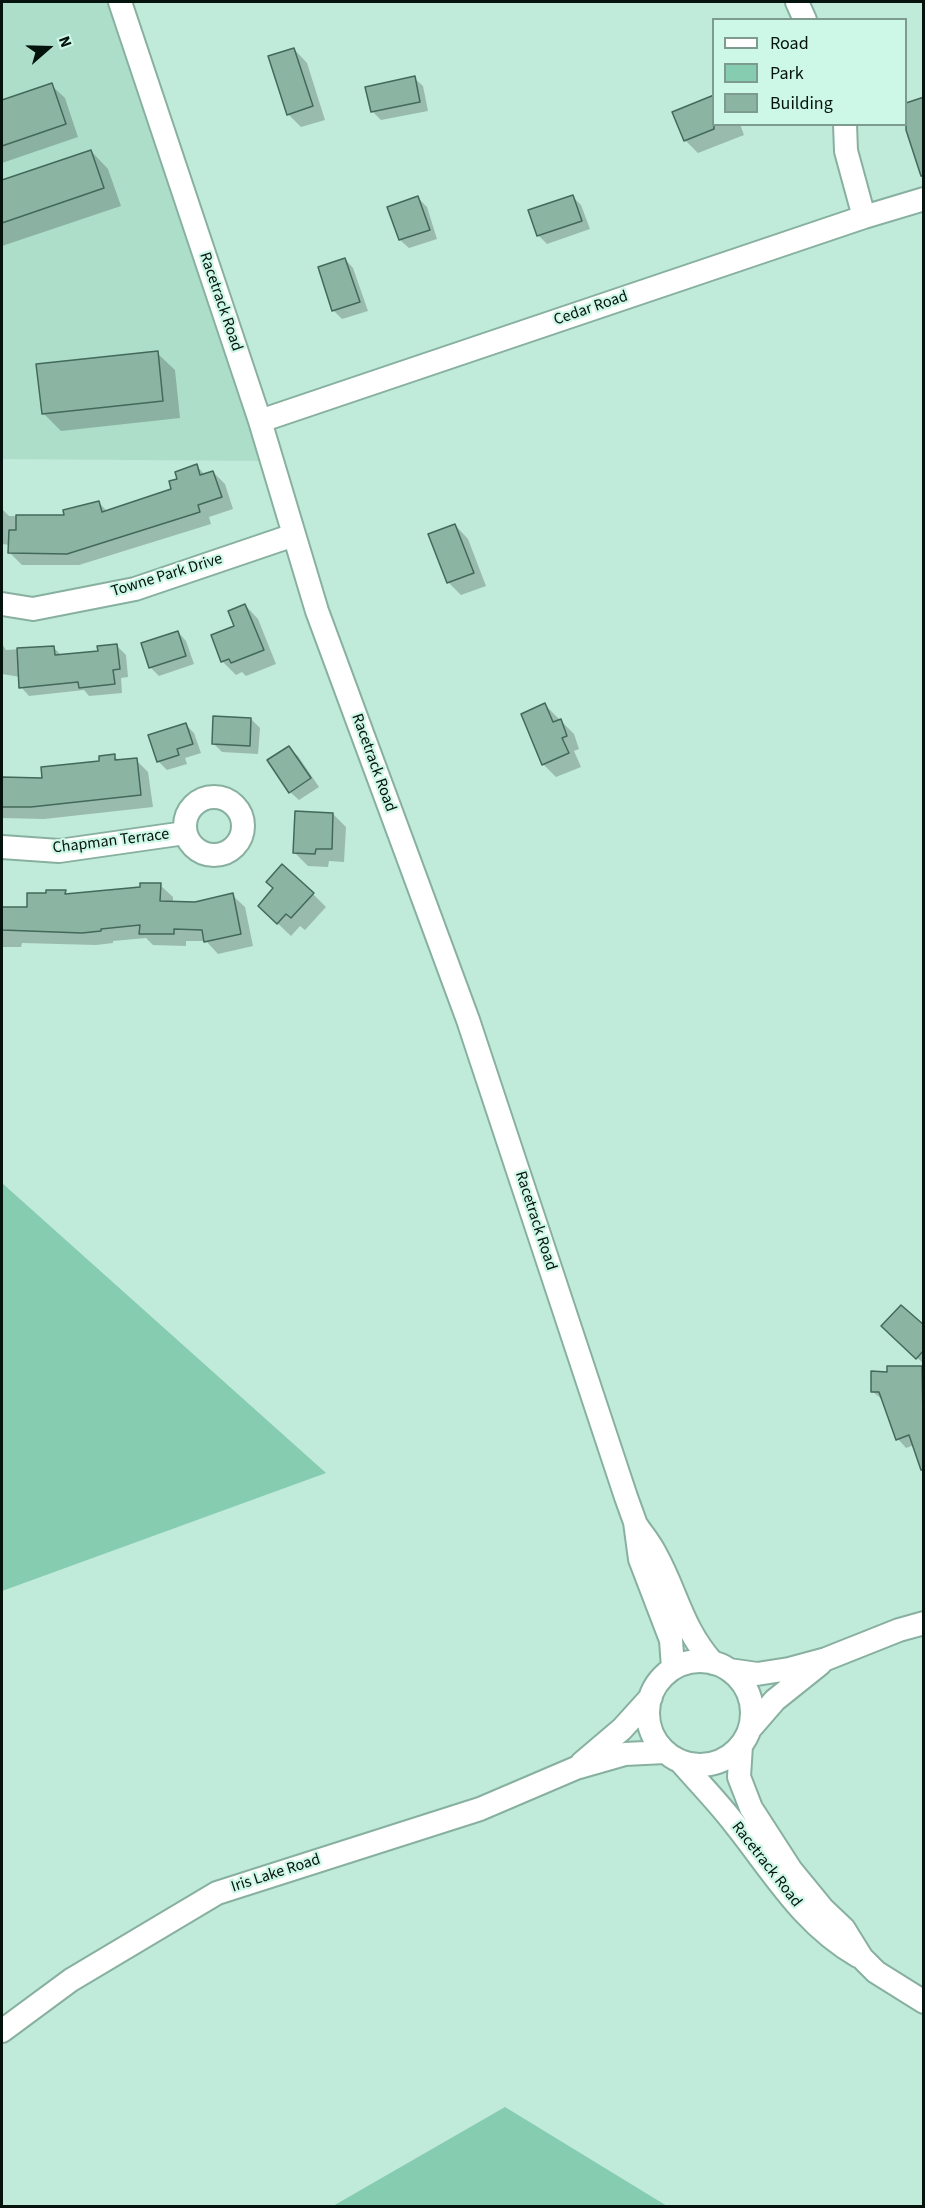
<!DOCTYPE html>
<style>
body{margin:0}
#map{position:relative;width:925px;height:2208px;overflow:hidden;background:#c0ead9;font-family:"Source Sans 3",sans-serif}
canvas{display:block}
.frame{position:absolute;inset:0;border:3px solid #04130d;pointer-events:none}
.legend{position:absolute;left:712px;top:18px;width:195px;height:108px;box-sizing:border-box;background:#cdf7e6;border:2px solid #7d9c8f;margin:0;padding:8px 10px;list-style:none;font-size:18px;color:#04130d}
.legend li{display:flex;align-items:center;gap:12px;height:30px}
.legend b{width:30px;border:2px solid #7d9c8f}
.north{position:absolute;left:18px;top:18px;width:60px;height:60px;-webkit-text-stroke:4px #cdf7e6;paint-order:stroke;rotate:70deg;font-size:16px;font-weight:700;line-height:24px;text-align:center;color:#04130d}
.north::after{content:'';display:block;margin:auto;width:21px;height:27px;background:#04130d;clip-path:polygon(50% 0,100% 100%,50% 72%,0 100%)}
</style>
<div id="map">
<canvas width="925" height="2208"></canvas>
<div class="frame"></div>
<ul class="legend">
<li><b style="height:8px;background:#fff"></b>Road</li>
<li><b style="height:16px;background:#85ccb1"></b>Park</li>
<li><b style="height:16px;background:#8cb4a3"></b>Building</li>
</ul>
<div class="north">N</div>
</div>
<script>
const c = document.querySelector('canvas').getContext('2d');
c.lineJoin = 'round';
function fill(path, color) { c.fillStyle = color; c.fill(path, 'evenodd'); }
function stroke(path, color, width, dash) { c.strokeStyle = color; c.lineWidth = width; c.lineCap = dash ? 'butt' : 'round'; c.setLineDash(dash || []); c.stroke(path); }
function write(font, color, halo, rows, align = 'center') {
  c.font = font + ' "Source Sans 3",sans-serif'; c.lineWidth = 4.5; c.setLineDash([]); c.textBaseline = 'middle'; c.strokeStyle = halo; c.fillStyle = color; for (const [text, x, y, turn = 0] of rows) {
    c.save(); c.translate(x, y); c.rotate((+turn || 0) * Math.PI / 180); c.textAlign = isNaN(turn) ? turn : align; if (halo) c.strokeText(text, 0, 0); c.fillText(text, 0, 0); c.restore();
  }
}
fill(new Path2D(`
 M 2,2 L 118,2 L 275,461 L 2,459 Z`), '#addeca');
fill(new Path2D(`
 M 2,1183 L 326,1473 L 2,1591 Z
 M 505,2107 L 667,2206 L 333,2206 Z`), '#85ccb1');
fill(new Path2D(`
 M 294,49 L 307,63 L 325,120 L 301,127 L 288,114 Z
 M 414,78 L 423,86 L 428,111 L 381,120 L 372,111 Z
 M 51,85 L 65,98 L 78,137 L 2,163 L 2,102 Z
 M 714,124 L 740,124 L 744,135 L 698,153 L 685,140 Z
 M 91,151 L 108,169 L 121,206 L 2,246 L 2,182 Z
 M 573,197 L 581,205 L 590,229 L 547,244 L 538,235 Z
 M 418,198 L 427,207 L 437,239 L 409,248 L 400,240 Z
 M 345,259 L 353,268 L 368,311 L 342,319 L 333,310 Z
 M 157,353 L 175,370 L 180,418 L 61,431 L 43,413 Z
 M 197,466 L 205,475 L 213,472 L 225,484 L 233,509 L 209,517 L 211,524 L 79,565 L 22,565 L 10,553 L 10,545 L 2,544 L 2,509 L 9,516 L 66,517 L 99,503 L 108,512 L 173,490 L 179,480 Z
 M 455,525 L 468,539 L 486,586 L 461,595 L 448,582 Z
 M 245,605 L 258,619 L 276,664 L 246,676 L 242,672 L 236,675 L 222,661 Z
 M 178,632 L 186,641 L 194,664 L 159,676 L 150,667 Z
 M 2,644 L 6,650 L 53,647 L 62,656 L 99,652 L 117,646 L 126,655 L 128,677 L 121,678 L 122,693 L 89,696 L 84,690 L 29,696 L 21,687 L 20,677 L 2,674 Z
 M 545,705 L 574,734 L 579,749 L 574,751 L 581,767 L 556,777 L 543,764 Z
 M 251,719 L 260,728 L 258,754 L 222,752 L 213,743 Z
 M 185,724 L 194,733 L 201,753 L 185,758 L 187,764 L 167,770 L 158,761 Z
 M 289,748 L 298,756 L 319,787 L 299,800 L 290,792 Z
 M 114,756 L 119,761 L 136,760 L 148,772 L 153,807 L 44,819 L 2,818 L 2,779 L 44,780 Z
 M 333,814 L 346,827 L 344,862 L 329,861 L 328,867 L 308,866 L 295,853 Z
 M 160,885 L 173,897 L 173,903 L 195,903 L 232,895 L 245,907 L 253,946 L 218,954 L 206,941 L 186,941 L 186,946 L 153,945 L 146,938 L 113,941 L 113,943 L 96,945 L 22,943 L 21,947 L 2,947 L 2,908 L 28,908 L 48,895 L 65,892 L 68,895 L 142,888 Z
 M 313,894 L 326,907 L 305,930 L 300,926 L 291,936 L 273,919 Z
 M 924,1327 L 924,1364 L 892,1335 Z
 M 921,1368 L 924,1370 L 924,1472 L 914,1445 L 906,1448 L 898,1439 L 883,1400 L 873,1392 L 889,1373 Z`), '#0003');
const building = new Path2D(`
 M 294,48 L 313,106 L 287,115 L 268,56 Z
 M 415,76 L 420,102 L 371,112 L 365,87 Z
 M 52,83 L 66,124 L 2,146 L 2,100 Z
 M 714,95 L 714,129 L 684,141 L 672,112 Z
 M 924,97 L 924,176 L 921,176 L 906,130 L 906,103 Z
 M 91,150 L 104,188 L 2,223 L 2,180 Z
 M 573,195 L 582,221 L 537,236 L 528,210 Z
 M 418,196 L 430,230 L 399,240 L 387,207 Z
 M 345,258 L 360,302 L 332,311 L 318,267 Z
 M 158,351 L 163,401 L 42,414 L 36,364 Z
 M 197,464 L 200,475 L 213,471 L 222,497 L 198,505 L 200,512 L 67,554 L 8,553 L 9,530 L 16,530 L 16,515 L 64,515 L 63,510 L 99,501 L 102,512 L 171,489 L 169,481 L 177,479 L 175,472 Z
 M 455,524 L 474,573 L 447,583 L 428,534 Z
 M 245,604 L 264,650 L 231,663 L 229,659 L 221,662 L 211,635 L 234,626 L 228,611 Z
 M 178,631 L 186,656 L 149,668 L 141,643 Z
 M 117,644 L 120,669 L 113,670 L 115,684 L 79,688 L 78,682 L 19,688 L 17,648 L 54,646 L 55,655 L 98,651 L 97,646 Z
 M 545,703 L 553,722 L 561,719 L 567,736 L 562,738 L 569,753 L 542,765 L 521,714 Z
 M 213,716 L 251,718 L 250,746 L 212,744 Z
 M 186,723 L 193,744 L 177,749 L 179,755 L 157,762 L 148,735 Z
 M 289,746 L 311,778 L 289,793 L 267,760 Z
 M 115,754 L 115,760 L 137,758 L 141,795 L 31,807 L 2,807 L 2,777 L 42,778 L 41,767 L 99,761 L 99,756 Z
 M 295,811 L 333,813 L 332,849 L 316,849 L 315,854 L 293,853 Z
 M 282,864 L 314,893 L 291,918 L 286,914 L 277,924 L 258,906 L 273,888 L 266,882 Z
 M 140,883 L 161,883 L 160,901 L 195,902 L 233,893 L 241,934 L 204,942 L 202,930 L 174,929 L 174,934 L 139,934 L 140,925 L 101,929 L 101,931 L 82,933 L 2,930 L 2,907 L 27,907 L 27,893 L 46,893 L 46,890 L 66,890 L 65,894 L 140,887 Z
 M 901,1305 L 924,1325 L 924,1350 L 916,1359 L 881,1326 Z
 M 887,1366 L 922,1366 L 924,1470 L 921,1470 L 909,1435 L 896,1440 L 879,1392 L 871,1392 L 871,1371 L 887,1372 Z`);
fill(building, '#8cb4a3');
stroke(building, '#43695a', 1.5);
const minor = new Path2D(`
 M 120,2 L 260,421 L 317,611 L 468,1020 L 626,1497 L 635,1522 L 640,1559 L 671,1640 L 673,1668
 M 797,2 L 805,20
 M 845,124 L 846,151 L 864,217
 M 260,421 L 864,217 L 924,199
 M 2,604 L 33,609 L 135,589 L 294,535
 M185 826a29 29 0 1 1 58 0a29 29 0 1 1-58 0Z
 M 2,847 L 59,851 L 185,833
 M 637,1526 C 643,1535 650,1543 655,1553 C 677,1592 681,1627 713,1663
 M648 1713a52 52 0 1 1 104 0a52 52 0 1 1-104 0Z
 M 729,1670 L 757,1674 L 789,1669 L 826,1659 L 899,1630 L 924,1623
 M 749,1730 L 775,1700 L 820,1664
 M 741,1745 L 739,1777 L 746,1795 L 751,1808 L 791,1870 L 823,1909 L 844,1929 L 862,1958 L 876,1972 L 924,2002
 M 680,1761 C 699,1783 720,1804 737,1827 C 775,1875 803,1924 858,1956
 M 582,1763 L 622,1729 L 651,1697
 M 2,2031 L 71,1980 L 217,1893 L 480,1809 L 576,1768 L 625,1754 L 665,1752`);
stroke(minor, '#88b0a0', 26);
stroke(minor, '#fff', 22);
write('16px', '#04130d', '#cdf7e6', [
 ["Racetrack Road",220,302,71],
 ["Cedar Road",591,309,-19],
 ["Towne Park Drive",167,576,-17],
 ["Racetrack Road",373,763,70],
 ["Chapman Terrace",111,842,-7],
 ["Racetrack Road",535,1221,72],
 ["Racetrack Road",766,1865,52],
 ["Iris Lake Road",276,1874,-18]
]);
</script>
